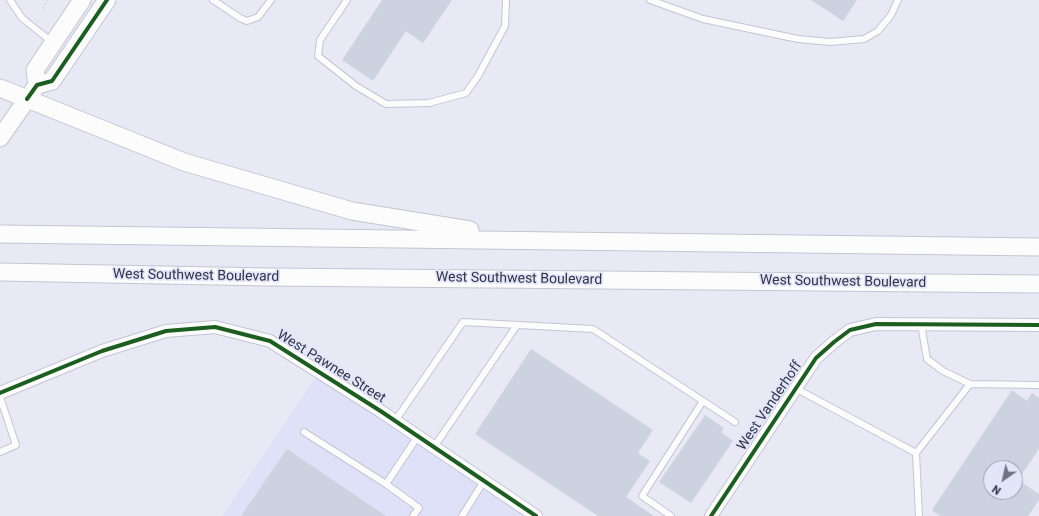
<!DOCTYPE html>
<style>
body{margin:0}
#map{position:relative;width:1039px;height:516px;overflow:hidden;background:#e8e9f4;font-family:Roboto,sans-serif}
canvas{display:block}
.north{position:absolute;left:983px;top:460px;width:40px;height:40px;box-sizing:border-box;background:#e3e5f9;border:1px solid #9c9eb1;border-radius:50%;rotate:214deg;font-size:11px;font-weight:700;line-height:16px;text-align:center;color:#313346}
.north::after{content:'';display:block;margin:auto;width:14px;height:18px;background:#717383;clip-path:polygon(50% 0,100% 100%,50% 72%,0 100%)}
</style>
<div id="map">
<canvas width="1039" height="516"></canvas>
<div class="north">N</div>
</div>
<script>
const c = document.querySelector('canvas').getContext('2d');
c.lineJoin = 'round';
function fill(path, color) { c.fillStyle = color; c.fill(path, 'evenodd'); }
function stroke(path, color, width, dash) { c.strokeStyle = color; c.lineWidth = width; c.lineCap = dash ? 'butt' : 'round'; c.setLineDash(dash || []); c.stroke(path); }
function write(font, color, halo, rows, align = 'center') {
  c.font = font + ' Roboto,sans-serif'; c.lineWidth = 3.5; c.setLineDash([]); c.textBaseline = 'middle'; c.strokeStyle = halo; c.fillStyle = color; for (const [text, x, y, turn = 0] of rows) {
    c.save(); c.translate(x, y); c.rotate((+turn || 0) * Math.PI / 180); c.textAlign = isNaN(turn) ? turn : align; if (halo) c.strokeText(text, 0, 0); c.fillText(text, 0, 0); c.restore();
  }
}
fill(new Path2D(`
 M 319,372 L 536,516 L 222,516 Z`), '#dfe1f8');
fill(new Path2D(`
 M 382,0 L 452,0 L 423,43 L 406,31 L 373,81 L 342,60 Z
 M 811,0 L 857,0 L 843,21 Z
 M 531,349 L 653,430 L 638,453 L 650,461 L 626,497 L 654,516 L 598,516 L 475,434 Z
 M 1012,390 L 1027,401 L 1032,393 L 1039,398 L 1039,449 L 1018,480 L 1039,494 L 1039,500 L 1028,516 L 940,516 L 932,510 ZM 991,468 L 1015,468 L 1015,492 L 991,492 Z
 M 705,415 L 724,428 L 721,432 L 733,441 L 691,503 L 659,482 Z
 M 287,449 L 386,516 L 241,516 Z`), '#ccd2e0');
const lane = new Path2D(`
 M 10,0 L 22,18 L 52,42
 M 213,0 L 240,18 L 247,21 L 258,17 L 271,0
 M 347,0 L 320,40 L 318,56 L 356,86 L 386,104 L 429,103 L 466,93 L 478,76 L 505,26 L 506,0
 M 650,0 L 703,19 L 798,39 L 830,42 L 864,39 L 878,31 L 891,15 L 898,0
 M 970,384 L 1039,385
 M 795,388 L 916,453 L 970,384 L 943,371 L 927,359 L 921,324
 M 0,397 L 16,445 L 0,452
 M 703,401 L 735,422
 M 395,421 L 463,322 L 593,329 L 703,401 L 642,496 L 671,516
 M 304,432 L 386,484 L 418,436
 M 434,447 L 517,325
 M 916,453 L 919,516
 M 386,484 L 419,508 L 413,516
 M 462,516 L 484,481`);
const street = new Path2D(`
 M 0,393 L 102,351 L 166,331 L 215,327 L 270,341 L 382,412 L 536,516
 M 711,516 L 816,358 L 834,342 L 850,330 L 876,324 L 1039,325`);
const secondary = new Path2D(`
 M 37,85 L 35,70 L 82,0
 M 0,88 L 184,162 L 352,211 L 470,230
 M 0,138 L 37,85 L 52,81 L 107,0
 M 0,234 L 1039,247
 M 0,272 L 269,277 L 1039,284`);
stroke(lane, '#c4c5d2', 8);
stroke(street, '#c4c5d2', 14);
stroke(secondary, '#c4c5d2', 19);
stroke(new Path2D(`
 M 43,8 L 48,0`), '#d8d8db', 2.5, [1, 3]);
stroke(lane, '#fcfcfd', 6);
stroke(street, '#fcfcfd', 12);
stroke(secondary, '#fcfcfd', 17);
stroke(new Path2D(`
 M 27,99 L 37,85 L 52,81 L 107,0
 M 0,393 L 102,351 L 166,331 L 215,327 L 270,341 L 382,412 L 536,516
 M 711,516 L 816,358 L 834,342 L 850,330 L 876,324 L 1039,325`), '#1b5e20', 4);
write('14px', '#313346', '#e3e5f9', [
 ["West Southwest Boulevard",196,276,1],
 ["West Southwest Boulevard",519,279,1],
 ["West Southwest Boulevard",843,282,1],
 ["West Pawnee Street",331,367,32],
 ["West Vanderhoff",770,406,-56]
]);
</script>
